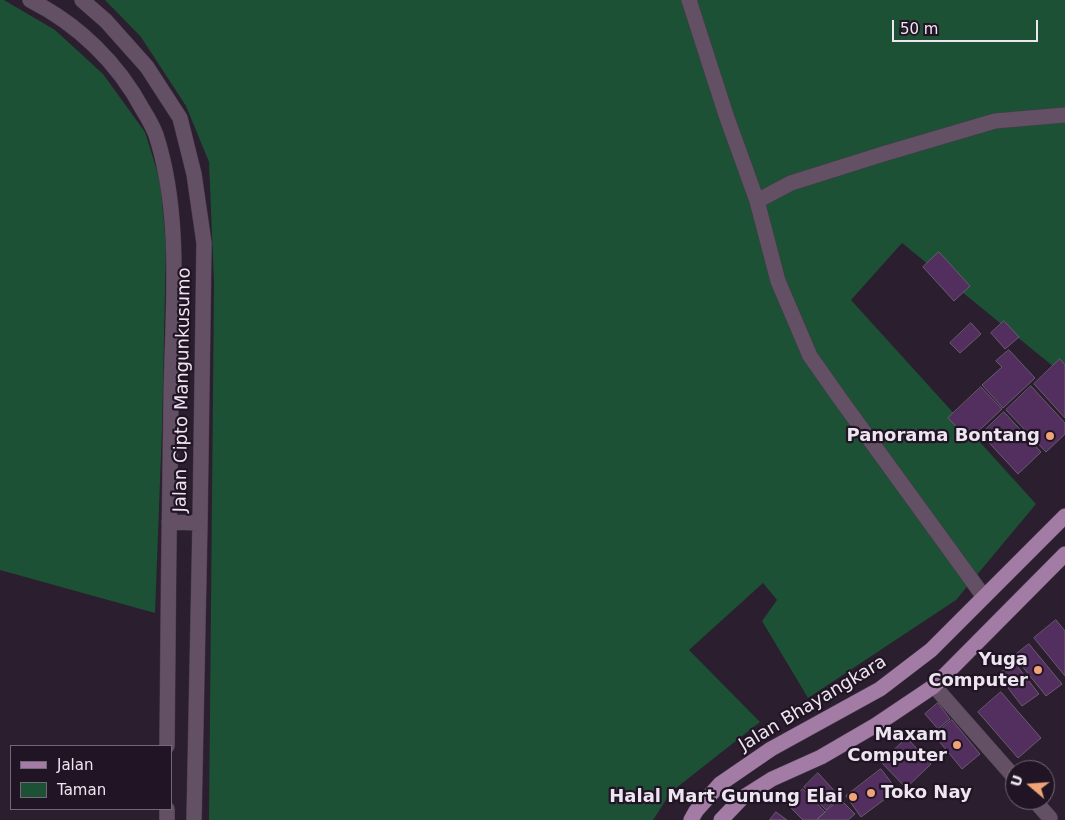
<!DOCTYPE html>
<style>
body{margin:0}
#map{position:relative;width:1065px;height:820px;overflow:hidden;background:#2b1e2f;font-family:"DejaVu Sans",sans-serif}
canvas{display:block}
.legend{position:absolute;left:10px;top:745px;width:162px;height:65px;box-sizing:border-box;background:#211525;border:1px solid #736876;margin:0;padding:6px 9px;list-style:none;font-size:15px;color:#ede5f0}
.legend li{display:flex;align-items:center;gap:10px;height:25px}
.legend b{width:25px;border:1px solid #736876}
.north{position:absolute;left:1005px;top:760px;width:50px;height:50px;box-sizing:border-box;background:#211525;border:1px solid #736876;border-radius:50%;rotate:288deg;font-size:14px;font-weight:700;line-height:20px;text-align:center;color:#ede5f0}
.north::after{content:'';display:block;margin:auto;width:18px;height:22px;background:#efa377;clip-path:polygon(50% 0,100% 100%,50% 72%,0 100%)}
.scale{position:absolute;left:892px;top:20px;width:146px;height:22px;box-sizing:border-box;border:2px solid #ede5f0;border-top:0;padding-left:6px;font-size:15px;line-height:18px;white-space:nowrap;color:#ede5f0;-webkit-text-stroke:4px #211525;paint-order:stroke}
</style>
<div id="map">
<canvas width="1065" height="820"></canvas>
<ul class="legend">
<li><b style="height:6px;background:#a37ca5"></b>Jalan</li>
<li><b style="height:14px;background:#1c5135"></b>Taman</li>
</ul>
<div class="north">U</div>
<div class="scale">50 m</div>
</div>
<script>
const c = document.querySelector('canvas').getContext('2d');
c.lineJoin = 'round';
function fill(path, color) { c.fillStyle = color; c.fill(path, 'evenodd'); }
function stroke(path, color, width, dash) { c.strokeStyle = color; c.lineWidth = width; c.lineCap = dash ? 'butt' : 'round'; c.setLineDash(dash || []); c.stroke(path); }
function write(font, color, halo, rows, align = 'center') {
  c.font = font + ' "DejaVu Sans",sans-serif'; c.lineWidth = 4.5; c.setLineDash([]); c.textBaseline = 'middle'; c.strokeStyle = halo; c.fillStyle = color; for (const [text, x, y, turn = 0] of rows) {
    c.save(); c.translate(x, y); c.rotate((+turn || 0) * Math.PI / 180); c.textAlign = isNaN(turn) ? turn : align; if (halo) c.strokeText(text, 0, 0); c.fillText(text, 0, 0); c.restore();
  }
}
fill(new Path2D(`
 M 0,0 L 4,0 L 55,30 L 103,74 L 145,132 L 160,180 L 166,244 L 162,429 L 155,613 L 0,570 Z
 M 105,0 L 1065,0 L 1065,376 L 902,243 L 851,300 L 1036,504 L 956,600 L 808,698 L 762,621 L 777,600 L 763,583 L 689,650 L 760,722 L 671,792 L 653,820 L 209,820 L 214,283 L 209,162 L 186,106 L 141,37 Z`), '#1c5135');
const building = new Path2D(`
 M 939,252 L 970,286 L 954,301 L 923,267 Z
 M 1004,321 L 1019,337 L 1005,349 L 991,333 Z
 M 971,323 L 981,334 L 960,353 L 950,343 Z
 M 1009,350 L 1035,378 L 1003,408 L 982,385 L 1002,367 L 996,361 Z
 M 1060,359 L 1065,365 L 1065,418 L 1034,384 Z
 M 1031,386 L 1065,423 L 1065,434 L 1046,452 L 1006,410 Z
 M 981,387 L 1002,409 L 969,440 L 948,418 Z
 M 1004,412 L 1041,452 L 1018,474 L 981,434 Z
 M 1056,620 L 1065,631 L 1065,676 L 1034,638 Z
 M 1029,644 L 1062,684 L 1046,696 L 1014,656 Z
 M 1014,662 L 1039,694 L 1022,706 L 998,675 Z
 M 1001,692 L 1041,738 L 1018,758 L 978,712 Z
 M 938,703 L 950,719 L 938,729 L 925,714 Z
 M 952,720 L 980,754 L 962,769 L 934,735 Z
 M 907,738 L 931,764 L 906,788 L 881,762 Z
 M 881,769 L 897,790 L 861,817 L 846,796 Z
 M 818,773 L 840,797 L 826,810 L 804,787 Z
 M 803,789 L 825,812 L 816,820 L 803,820 L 787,804 Z
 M 840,799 L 855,814 L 848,820 L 817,820 Z
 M 776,812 L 787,820 L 770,820 Z`);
fill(building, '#532f5f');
stroke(building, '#6a5b6f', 1);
const minor = new Path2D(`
 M 30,0 C 78,24 118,63 143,110 C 148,118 153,127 156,135 C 183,218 172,314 171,400 C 169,515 168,631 167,746
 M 82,0 L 106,21 L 147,67 L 180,118 L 194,174 L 204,243 L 200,523 L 194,820
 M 689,0 L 726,115 L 757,201 L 778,281 L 810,356 L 841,400 L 984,597
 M 757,201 L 791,183 L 883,154 L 995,121 L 1065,115
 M 169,522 L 200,523
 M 934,686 L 1015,778
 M 1034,800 L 1050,818
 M 167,820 L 167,809`);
const major = new Path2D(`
 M 691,820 L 696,811 L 720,784 L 771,749 L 880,689 L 931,650 L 1065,516
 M 721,820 L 742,798 L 772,779 L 821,757 L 876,725 L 934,686 L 1065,554`);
stroke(minor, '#463a4a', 16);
stroke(major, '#463a4a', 16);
stroke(minor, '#645064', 15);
stroke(major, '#a37ca5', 15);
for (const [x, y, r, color] of [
 [1050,436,5,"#efa377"],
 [1038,670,5,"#efa377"],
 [957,745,5,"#efa377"],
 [871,793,5,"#efa377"],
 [853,797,5,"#efa377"]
]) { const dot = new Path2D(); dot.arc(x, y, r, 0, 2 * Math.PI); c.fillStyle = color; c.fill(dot); stroke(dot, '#211525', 2); }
write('18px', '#ede5f0', '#211525', [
 ["Jalan Cipto Mangunkusumo",183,390,-89],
 ["Jalan Bhayangkara",813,704,-31]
]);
write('bold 18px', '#ede5f0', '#211525', [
 ["Panorama Bontang",1040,436],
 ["Yuga",1028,660],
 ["Computer",1028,681],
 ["Maxam",947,735],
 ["Computer",947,756],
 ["Toko Nay",881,793,"left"],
 ["Halal Mart Gunung Elai",843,797]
], 'right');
</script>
